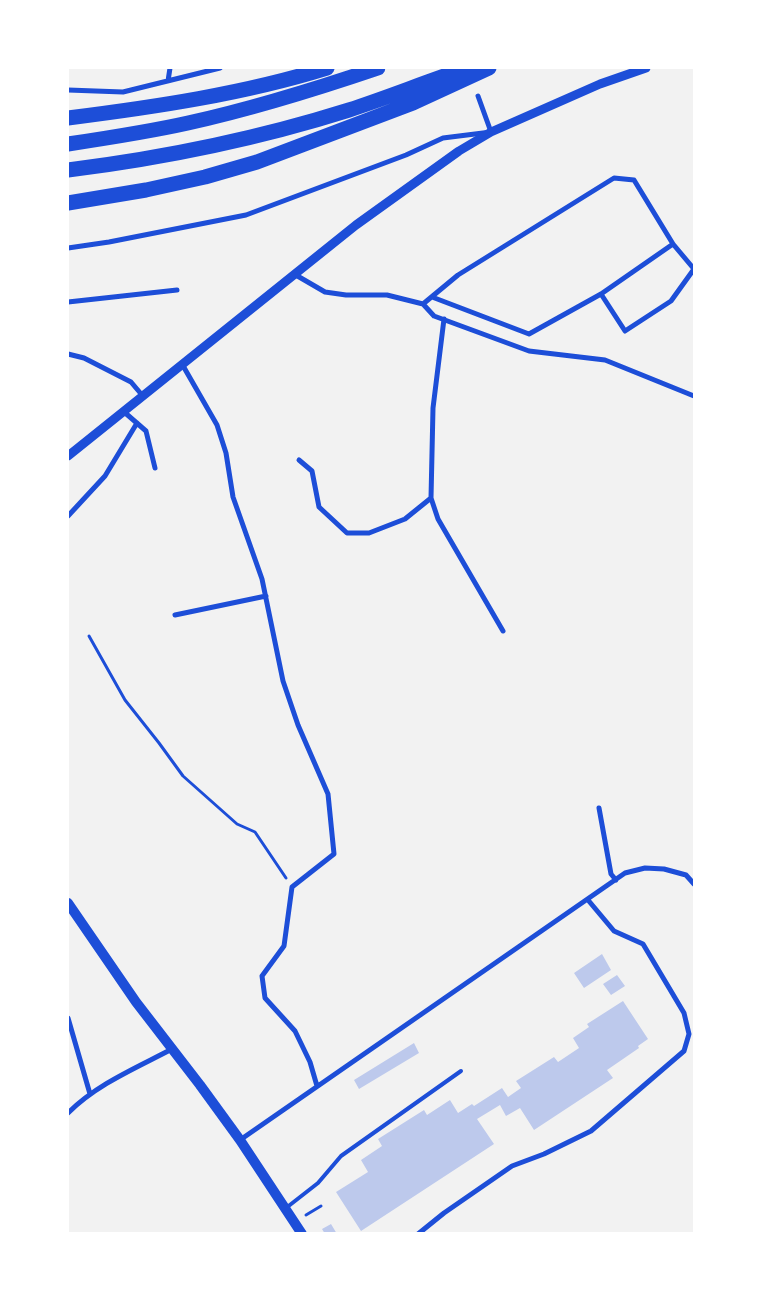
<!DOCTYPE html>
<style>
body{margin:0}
#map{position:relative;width:762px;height:1301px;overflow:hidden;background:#f2f2f2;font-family:Roboto,sans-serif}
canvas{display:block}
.frame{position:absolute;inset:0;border:69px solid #fff;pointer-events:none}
</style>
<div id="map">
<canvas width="762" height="1301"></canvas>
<div class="frame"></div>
</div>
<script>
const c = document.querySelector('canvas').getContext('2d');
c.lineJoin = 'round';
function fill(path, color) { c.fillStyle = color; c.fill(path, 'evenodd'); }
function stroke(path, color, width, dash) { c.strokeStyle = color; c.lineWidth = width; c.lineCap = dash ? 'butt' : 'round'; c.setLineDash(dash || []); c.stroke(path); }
fill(new Path2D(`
 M 602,954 L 611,970 L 584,988 L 574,973 Z
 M 617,975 L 625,986 L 611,995 L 603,984 Z
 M 623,1001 L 648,1039 L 638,1046 L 639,1048 L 607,1070 L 613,1078 L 534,1130 L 520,1108 L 506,1116 L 500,1105 L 477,1119 L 494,1144 L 361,1231 L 336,1192 L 368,1172 L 361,1160 L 382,1146 L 378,1139 L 424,1110 L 427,1115 L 450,1100 L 458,1113 L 472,1104 L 474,1106 L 502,1088 L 508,1097 L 521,1088 L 516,1081 L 554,1057 L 558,1062 L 579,1048 L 573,1038 L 589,1027 L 587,1024 Z
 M 414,1043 L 419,1053 L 359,1089 L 354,1080 Z
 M 331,1224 L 337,1234 L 325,1234 L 322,1229 Z`), '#bdc9ec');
stroke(new Path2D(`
 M 89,636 L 125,700 L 159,743 L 183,776 L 237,824 L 255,832 L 286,878
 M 306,1215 L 321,1206`), '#1d4ed8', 3);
stroke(new Path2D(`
 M 286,1208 L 318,1183 L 341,1156 L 461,1071`), '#1d4ed8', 4);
stroke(new Path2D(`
 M 168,81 L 170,68
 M 68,90 L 123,92 L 220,68
 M 68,248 L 109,242 L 246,215 L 406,155 L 443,138 L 491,132 L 478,96
 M 294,274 L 325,292 L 346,295 L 387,295 L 423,304 L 434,316 L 529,351 L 605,360 L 694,396
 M 432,297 L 529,334 L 601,294 L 673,244
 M 68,302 L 177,290
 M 423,304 L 458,275 L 614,178 L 634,180 L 673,244 L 694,269 L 671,301 L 625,331 L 601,294
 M 444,319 L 433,408 L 431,498 L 438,519 L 503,631
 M 68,354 L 84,358 L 131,382 L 142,395
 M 182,364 L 217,425 L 226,453 L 233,497 L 262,579 L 283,681 L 298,725 L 328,794 L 334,854 L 292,887 L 284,946 L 262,976 L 265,998 L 295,1031 L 310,1062 L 317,1086
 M 123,411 L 146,431 L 155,468
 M 299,460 L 312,471 L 319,507 L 347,533 L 369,533 L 405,519 L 431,498
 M 68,516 L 105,476 L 137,423
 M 175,615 L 266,596
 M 599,808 L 611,874 L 616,880
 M 68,1018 L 90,1094
 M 68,1113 C 97,1084 136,1068 172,1049
 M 240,1140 L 625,873 L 645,868 L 664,869 L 686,875 L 694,884
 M 418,1234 L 444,1213 L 512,1166 L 544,1154 L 591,1131 L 684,1051 L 689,1034 L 684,1013 L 643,944 L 614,931 L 588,900`), '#1d4ed8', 5);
stroke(new Path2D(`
 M 68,456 L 356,225 L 459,151 L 491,132 L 600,84 L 646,68`), '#1d4ed8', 9);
stroke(new Path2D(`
 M 68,903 L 136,1002 L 200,1085 L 240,1140 L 302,1234`), '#1d4ed8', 10);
stroke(new Path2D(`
 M 68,118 C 155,107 243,94 327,68
 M 68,144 C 108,138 148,132 188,123 C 252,109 316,89 378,68
 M 68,170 C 164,158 257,139 349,110 C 389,97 428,81 468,68
 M 68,203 L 146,190 L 205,177 L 257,162 L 413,103 L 489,68`), '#1d4ed8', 15);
</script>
